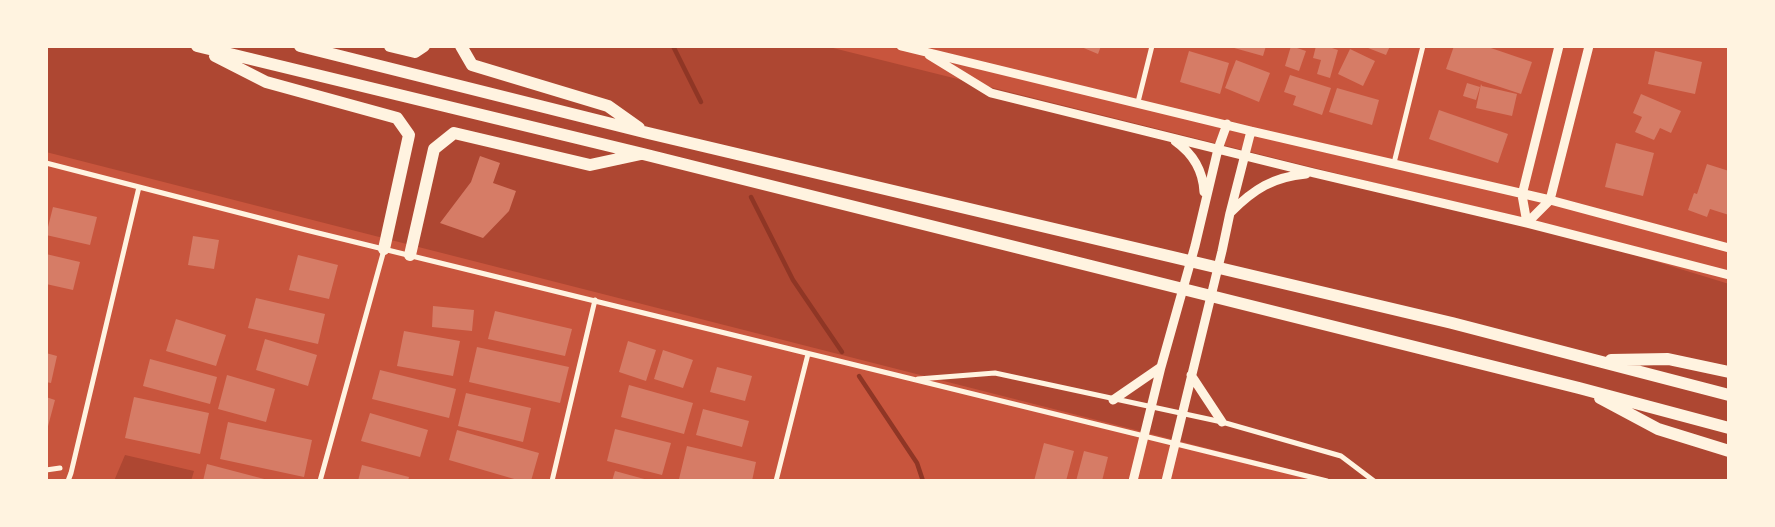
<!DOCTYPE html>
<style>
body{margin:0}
#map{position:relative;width:1775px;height:527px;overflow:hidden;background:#c8553d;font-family:"Fira Sans",sans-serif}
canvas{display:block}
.frame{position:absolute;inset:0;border:48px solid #fff3e0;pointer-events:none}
</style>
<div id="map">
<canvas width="1775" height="527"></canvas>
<div class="frame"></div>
</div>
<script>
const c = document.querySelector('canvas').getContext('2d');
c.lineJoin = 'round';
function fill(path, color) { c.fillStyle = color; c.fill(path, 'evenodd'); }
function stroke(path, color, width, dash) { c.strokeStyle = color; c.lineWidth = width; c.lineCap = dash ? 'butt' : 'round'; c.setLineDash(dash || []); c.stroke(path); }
fill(new Path2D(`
 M 46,46 L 825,46 L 1508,216 L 1729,284 L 1729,481 L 1336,481 L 46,152 Z
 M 125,455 L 194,471 L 191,481 L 114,481 Z`), '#ae4732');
stroke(new Path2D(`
 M 673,46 L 701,102
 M 751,197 L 793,280 L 842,352
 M 859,376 L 917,463 L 923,481`), '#8f3625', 4.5);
fill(new Path2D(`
 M 1079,46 L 1101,46 L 1098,54 Z
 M 1227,46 L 1266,46 L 1263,56 Z
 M 1291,46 L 1306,51 L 1299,71 L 1285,66 Z
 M 1316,46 L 1326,46 L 1338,50 L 1330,78 L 1317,74 L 1321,60 L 1313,58 Z
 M 1363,46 L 1390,46 L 1386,55 Z
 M 1454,46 L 1485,46 L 1532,62 L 1521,94 L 1446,69 Z
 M 1350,49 L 1375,61 L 1363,86 L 1338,74 Z
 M 1189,51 L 1229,63 L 1220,94 L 1180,82 Z
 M 1655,51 L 1702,62 L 1695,94 L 1648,84 Z
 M 1236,60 L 1270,73 L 1259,102 L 1225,88 Z
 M 1290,75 L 1331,88 L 1322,115 L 1293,105 L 1296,96 L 1284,92 Z
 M 1467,83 L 1480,87 L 1476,100 L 1463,96 Z
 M 1481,84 L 1482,86 L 1517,94 L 1512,116 L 1476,108 Z
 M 1337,88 L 1379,100 L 1372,125 L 1329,112 Z
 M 1641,94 L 1681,111 L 1671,133 L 1660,128 L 1654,140 L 1635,132 L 1642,117 L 1633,113 Z
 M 1439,110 L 1508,134 L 1498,163 L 1429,139 Z
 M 1616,143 L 1654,153 L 1643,196 L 1605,187 Z
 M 480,156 L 500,163 L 493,183 L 516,191 L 509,211 L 483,238 L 440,223 L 471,182 Z
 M 1707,164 L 1729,171 L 1729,215 L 1710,209 L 1707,217 L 1688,210 L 1694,193 L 1697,194 Z
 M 53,207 L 97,217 L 90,245 L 46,235 Z
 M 193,236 L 219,240 L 214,269 L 188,265 Z
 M 46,254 L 80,262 L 73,290 L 46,284 Z
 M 298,255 L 338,265 L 329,299 L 289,290 Z
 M 256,298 L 325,314 L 318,344 L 248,328 Z
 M 433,306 L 474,310 L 472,331 L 432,327 Z
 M 495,311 L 572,329 L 565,356 L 488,339 Z
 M 176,319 L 226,335 L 216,366 L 166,351 Z
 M 404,331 L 460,341 L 453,376 L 397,366 Z
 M 265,339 L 317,355 L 308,386 L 256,370 Z
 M 628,341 L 656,350 L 646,381 L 619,372 Z
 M 477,347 L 569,367 L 560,403 L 469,382 Z
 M 663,350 L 693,360 L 683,388 L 654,379 Z
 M 46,353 L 57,356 L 51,383 L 46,382 Z
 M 150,359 L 217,377 L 210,404 L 143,386 Z
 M 717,367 L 752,376 L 745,401 L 710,392 Z
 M 380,370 L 456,389 L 449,418 L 372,399 Z
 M 227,375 L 275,389 L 266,422 L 218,409 Z
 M 629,385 L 693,403 L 684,434 L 621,417 Z
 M 466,393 L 531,408 L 523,442 L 458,426 Z
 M 46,397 L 55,400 L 47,430 L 46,430 Z
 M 134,397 L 209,413 L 200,454 L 125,438 Z
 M 703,409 L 749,421 L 742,447 L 696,435 Z
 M 370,413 L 428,430 L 420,457 L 361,441 Z
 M 228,422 L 312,440 L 304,477 L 220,459 Z
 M 615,429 L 671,443 L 662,475 L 607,461 Z
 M 457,430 L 539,453 L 531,481 L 521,481 L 449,460 Z
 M 1044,443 L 1074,451 L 1066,481 L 1034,481 Z
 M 687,446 L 756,462 L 752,481 L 688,481 L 679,479 Z
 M 1084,451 L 1108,457 L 1102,481 L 1076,481 Z
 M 207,464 L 268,480 L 268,481 L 203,481 Z
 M 362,465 L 409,477 L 408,481 L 358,481 Z
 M 615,471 L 648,480 L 648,481 L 612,481 Z`), '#d67c66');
stroke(new Path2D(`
 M 1138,102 L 1152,46
 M 46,163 L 306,230 L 1327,481
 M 1394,163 L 1423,46
 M 918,379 L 995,373 L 1222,422 L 1341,456 L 1374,481
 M 46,470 L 60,468
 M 68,481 L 71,473 L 139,187
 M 320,481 L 384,250
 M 552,481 L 595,300
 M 776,481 L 808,354`), '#fff3e0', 5);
stroke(new Path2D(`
 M 901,46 L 1251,131 L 1550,200 L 1729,248
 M 929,55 L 991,93 L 1314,173 L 1527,223 L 1729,275
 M 1175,141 C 1192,153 1203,170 1204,192
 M 1231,212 C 1254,189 1273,177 1306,174
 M 1527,223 L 1550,200 L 1589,46
 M 1527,223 L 1522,195 L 1559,46
 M 1191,375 L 1222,422
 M 1113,400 L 1161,367
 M 1133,481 L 1161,367 L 1195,246 L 1218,149 L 1227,124
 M 1166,481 L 1222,251 L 1230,213 L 1251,131`), '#fff3e0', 9);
stroke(new Path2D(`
 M 197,46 L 643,154 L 1579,388 L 1729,428
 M 300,46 L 648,133 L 1452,323 L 1729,395
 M 390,46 L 415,52 L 424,46
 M 461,46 L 472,65 L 608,106 L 639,128
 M 215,56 L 266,82 L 397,118 L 409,135 L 384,249
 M 410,255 L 434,149 L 454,133 L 590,165 L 641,154
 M 1611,360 L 1668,359 L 1729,372
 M 1600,398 L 1658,429 L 1729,451`), '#fff3e0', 12);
</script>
